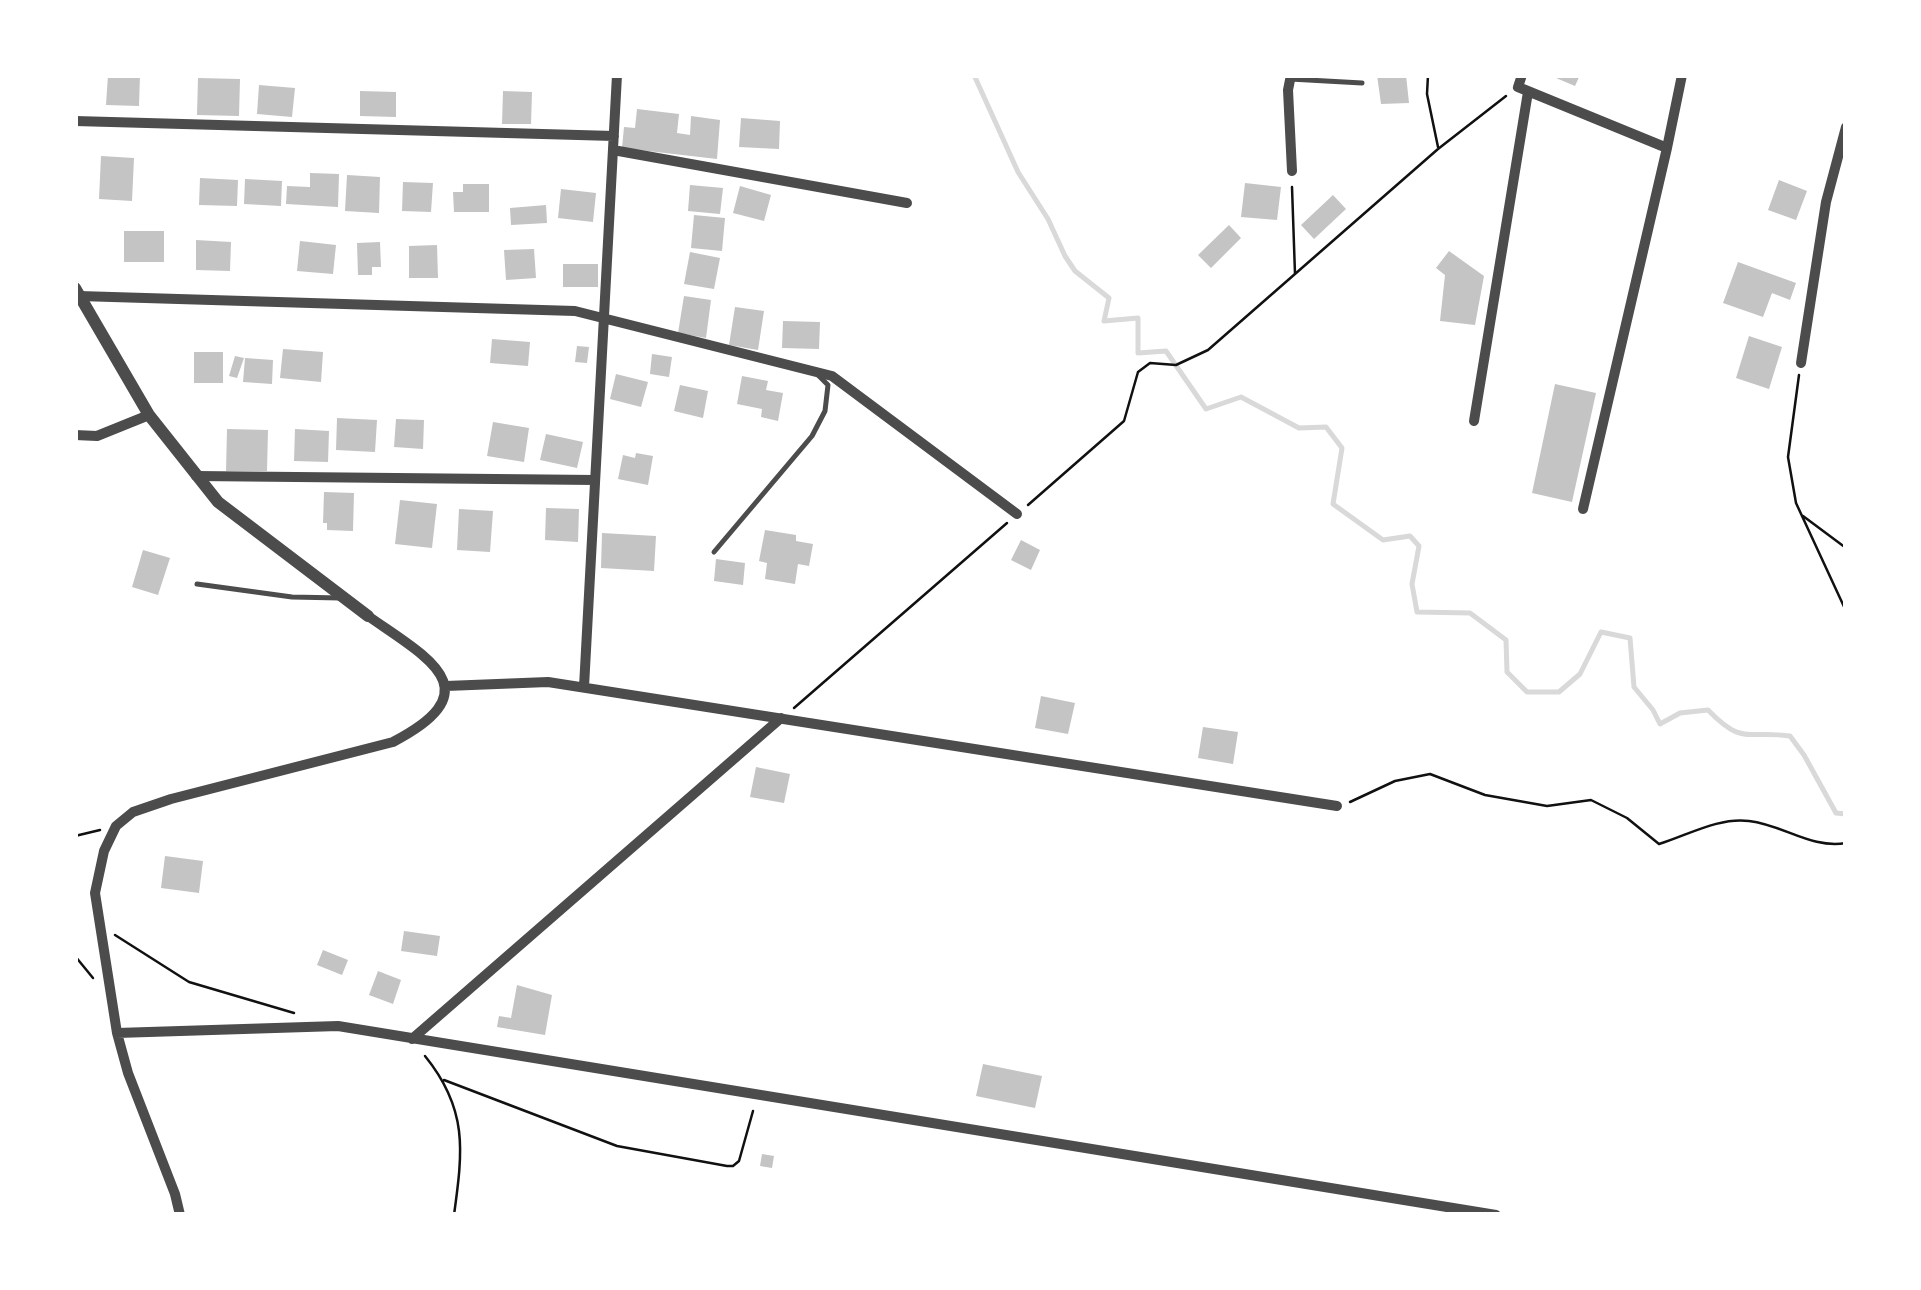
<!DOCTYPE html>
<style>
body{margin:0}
#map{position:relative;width:1921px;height:1290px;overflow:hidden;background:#fff;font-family:Signika,sans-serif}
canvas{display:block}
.frame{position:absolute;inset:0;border:78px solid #fff;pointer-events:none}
</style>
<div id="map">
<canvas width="1921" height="1290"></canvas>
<div class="frame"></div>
</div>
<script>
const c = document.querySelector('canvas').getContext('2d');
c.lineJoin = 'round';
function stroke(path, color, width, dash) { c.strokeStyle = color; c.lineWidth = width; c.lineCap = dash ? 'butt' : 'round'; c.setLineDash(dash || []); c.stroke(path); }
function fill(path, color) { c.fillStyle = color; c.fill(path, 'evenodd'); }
stroke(new Path2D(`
 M 974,75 L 1018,172 L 1048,219 L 1065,256 L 1075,271 L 1109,298 L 1104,321 L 1138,318 L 1138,353 L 1166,351 L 1206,409 L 1241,397 L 1299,428 L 1326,427 L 1342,448 L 1333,504 L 1383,540 L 1410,536 L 1419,546 L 1412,584 L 1417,612 L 1470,613 L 1506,640 L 1507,672 L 1527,692 L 1559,692 L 1580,674 L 1601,632 L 1630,638 L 1634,687 L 1653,710 L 1660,724 L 1680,713 L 1708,710 C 1743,746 1746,730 1790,736 L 1804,755 L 1836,813 L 1846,814`), '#d9d9d9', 5);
fill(new Path2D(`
 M 108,75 L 140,75 L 139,106 L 106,105 Z
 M 1377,75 L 1406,75 L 1409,103 L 1381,104 Z
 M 1557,75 L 1580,75 L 1575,86 L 1556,78 Z
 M 198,78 L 240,79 L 239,116 L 197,115 Z
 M 259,85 L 295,88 L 292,117 L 257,114 Z
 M 360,91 L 396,92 L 396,117 L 360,116 Z
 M 503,91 L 532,92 L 531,124 L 502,124 Z
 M 637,109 L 679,114 L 677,133 L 690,135 L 691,116 L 720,120 L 717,159 L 622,148 L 624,127 L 635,128 Z
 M 741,118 L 780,121 L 779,149 L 739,147 Z
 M 101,156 L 134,158 L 132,201 L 99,199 Z
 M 310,173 L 339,174 L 338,207 L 286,204 L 287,186 L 310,187 Z
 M 347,175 L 380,177 L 379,213 L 345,211 Z
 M 200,178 L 238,180 L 237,206 L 199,205 Z
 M 245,179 L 282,181 L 281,206 L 244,204 Z
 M 1779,180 L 1807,191 L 1796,220 L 1768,210 Z
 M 403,182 L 433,183 L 431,212 L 402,211 Z
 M 1245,183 L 1281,187 L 1277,220 L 1241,217 Z
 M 463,184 L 489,184 L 489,212 L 454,212 L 453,192 L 463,192 Z
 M 690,185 L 723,188 L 720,214 L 688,211 Z
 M 740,186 L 771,195 L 764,221 L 733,213 Z
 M 561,189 L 596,193 L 593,222 L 558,218 Z
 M 1333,195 L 1346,209 L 1314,239 L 1301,225 Z
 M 546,205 L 547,223 L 511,225 L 510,208 Z
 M 694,215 L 725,218 L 722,251 L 691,248 Z
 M 1229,225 L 1241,238 L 1211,268 L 1198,255 Z
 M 124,231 L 164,231 L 164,262 L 124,262 Z
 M 196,240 L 231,242 L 230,271 L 196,270 Z
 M 300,241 L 336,245 L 333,274 L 297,271 Z
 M 380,242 L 381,267 L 372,267 L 372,275 L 358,275 L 357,243 Z
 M 437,245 L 438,278 L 409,278 L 409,246 Z
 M 534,249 L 536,278 L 506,280 L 504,250 Z
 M 1449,251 L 1484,276 L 1475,325 L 1440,321 L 1445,275 L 1436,268 Z
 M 690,252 L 720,258 L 714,289 L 684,284 Z
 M 1738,262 L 1796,283 L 1790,300 L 1772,293 L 1763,317 L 1723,303 Z
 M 563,264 L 598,264 L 598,287 L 563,287 Z
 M 684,296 L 711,300 L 706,338 L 678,333 Z
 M 735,307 L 764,311 L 758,350 L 729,345 Z
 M 783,321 L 820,322 L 819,349 L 782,348 Z
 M 1749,336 L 1782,347 L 1769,389 L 1736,378 Z
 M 492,339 L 530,342 L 528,366 L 490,363 Z
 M 577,346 L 589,347 L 587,363 L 575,362 Z
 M 283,349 L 323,352 L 321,382 L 280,378 Z
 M 194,352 L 223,352 L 223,383 L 194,383 Z
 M 652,354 L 672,357 L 669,377 L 650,374 Z
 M 235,356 L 244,358 L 237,378 L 229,376 Z
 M 245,358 L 273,360 L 272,384 L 243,382 Z
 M 616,374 L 648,382 L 641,407 L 610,399 Z
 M 742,376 L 768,381 L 766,390 L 783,393 L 778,421 L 761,417 L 762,409 L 737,404 Z
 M 1555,384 L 1596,393 L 1572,502 L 1532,493 Z
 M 680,385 L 708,391 L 703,418 L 674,411 Z
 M 337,418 L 377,420 L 375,452 L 336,450 Z
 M 396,419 L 424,420 L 423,449 L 394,447 Z
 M 493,422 L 529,428 L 524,462 L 487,456 Z
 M 227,429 L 268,430 L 267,471 L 226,471 Z
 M 295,429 L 329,431 L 328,462 L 294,461 Z
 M 546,434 L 583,442 L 577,468 L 540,460 Z
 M 636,453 L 653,456 L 648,485 L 618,479 L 623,455 L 635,458 Z
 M 324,492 L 354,493 L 353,531 L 327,530 L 327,523 L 323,523 Z
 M 400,500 L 437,504 L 432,548 L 395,544 Z
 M 546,508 L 579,509 L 578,542 L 545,540 Z
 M 459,509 L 493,511 L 490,552 L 457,550 Z
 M 765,530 L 796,535 L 796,541 L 813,544 L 809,566 L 798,564 L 795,584 L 765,579 L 767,563 L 759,561 Z
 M 602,533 L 656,536 L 654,571 L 601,568 Z
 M 1021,540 L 1040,550 L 1031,570 L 1011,560 Z
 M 143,550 L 170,558 L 158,595 L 132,587 Z
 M 716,559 L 745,563 L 743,585 L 714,581 Z
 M 1041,696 L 1075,703 L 1068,734 L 1035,728 Z
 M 1203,727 L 1238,732 L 1233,764 L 1198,758 Z
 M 756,767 L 790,774 L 784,803 L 750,797 Z
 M 165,856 L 203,861 L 199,893 L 161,888 Z
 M 404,931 L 440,936 L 437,956 L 401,951 Z
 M 323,950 L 348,960 L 342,975 L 317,965 Z
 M 378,971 L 401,980 L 393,1004 L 369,995 Z
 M 517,985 L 552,995 L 545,1035 L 497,1027 L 499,1016 L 511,1018 Z
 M 983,1064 L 1042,1076 L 1035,1108 L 976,1096 Z
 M 762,1154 L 774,1156 L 772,1168 L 760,1166 Z`), '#c4c4c4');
stroke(new Path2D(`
 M 1428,75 L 1427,94 L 1438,147
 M 1292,187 L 1295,274
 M 1799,375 L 1788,457 L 1796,503 L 1846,611
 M 1028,505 L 1124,421 L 1138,372 L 1150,363 L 1176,365 L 1208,350 L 1438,149 L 1506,96
 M 1803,516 L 1846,548
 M 794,708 L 1007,523
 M 1350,802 L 1395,781 L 1430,774 L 1485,795 L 1547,806 L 1591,800 L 1627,818 L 1659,844 C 1688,835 1719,817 1749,821 C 1784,825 1811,849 1846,843
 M 75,836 L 100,830
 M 115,935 L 189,982 L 294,1013
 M 75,956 L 93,978
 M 425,1056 C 468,1109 463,1150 454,1215
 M 444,1080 L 617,1146 L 727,1166 L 733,1166 L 739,1161 L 753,1111`), '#111', 2.5);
stroke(new Path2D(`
 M 1290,79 L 1362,83
 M 714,552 L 812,436 L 825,411 L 828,385 L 817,374
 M 197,584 L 292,597 L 340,598`), '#4c4c4c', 5);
stroke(new Path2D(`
 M 1291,75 L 1288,90 L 1292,171
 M 1522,75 L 1518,87 L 1667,148 L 1583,509
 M 75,121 L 614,136
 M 1667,148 L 1682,75
 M 613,150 L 907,203
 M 79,296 L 575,311 L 832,376 L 1017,514
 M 1801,363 L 1826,202 L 1846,127
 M 1474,421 L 1528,92
 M 75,435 L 97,436 L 149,415
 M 196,476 L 595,480
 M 446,686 L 548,682 L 1337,806
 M 584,687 L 617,75
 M 117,1033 L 338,1026 L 1496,1215
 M 412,1039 L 781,718
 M 180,1215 L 175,1194 L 128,1073 L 117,1033 L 95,893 L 104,851 L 116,826 L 133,812 L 171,799 L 393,742 C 493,690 428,658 368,616`), '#4c4c4c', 10);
stroke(new Path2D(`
 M 75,288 L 149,415 L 218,502 L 368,616`), '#4c4c4c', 12);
</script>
